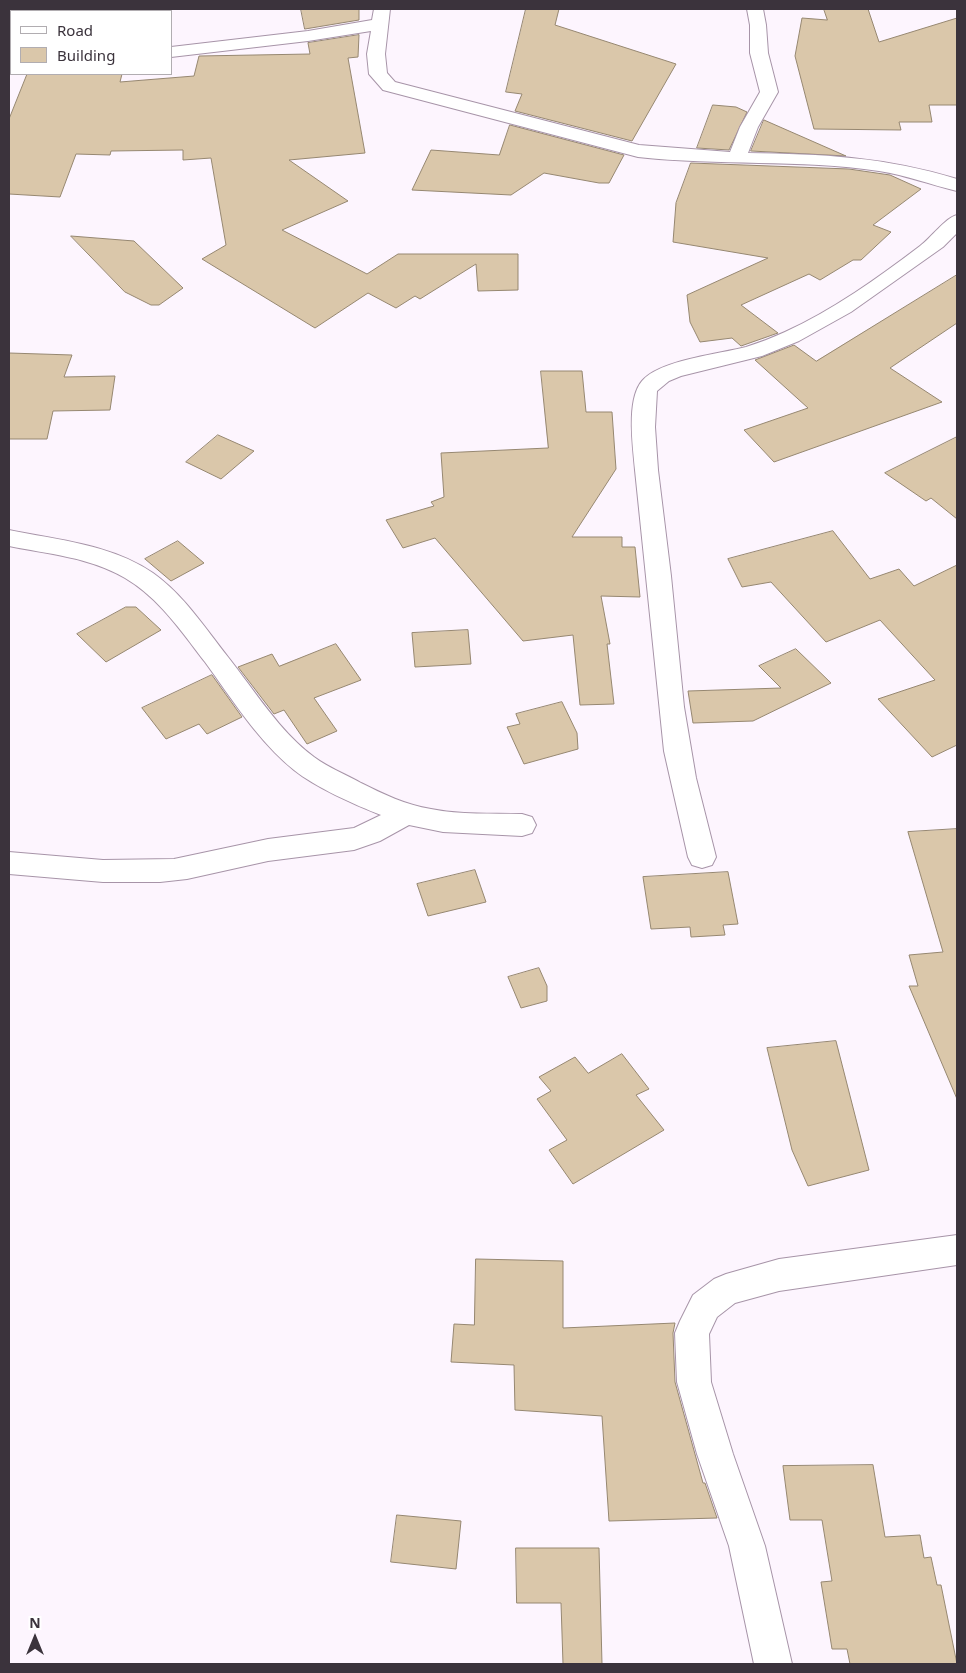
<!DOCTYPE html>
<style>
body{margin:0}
#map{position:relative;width:966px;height:1673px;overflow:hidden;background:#fdf5fe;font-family:"Noto Sans",sans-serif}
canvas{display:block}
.frame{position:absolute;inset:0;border:10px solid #3b333c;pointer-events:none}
.legend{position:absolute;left:10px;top:10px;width:162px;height:65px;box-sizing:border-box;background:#fff;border:1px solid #b1adb1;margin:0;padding:6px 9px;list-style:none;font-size:15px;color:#3b333c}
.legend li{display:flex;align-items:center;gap:10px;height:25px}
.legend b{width:25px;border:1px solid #b1adb1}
.north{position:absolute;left:10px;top:1613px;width:50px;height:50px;-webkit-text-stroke:4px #fff;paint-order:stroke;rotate:0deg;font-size:14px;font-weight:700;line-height:20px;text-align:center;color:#3b333c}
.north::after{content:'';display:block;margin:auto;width:18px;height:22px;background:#3b333c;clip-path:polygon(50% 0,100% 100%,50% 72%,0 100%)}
</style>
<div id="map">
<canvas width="966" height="1673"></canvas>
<div class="frame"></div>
<ul class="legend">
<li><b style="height:6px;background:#fff"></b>Road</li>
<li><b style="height:14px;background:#dac7aa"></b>Building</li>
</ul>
<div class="north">N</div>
</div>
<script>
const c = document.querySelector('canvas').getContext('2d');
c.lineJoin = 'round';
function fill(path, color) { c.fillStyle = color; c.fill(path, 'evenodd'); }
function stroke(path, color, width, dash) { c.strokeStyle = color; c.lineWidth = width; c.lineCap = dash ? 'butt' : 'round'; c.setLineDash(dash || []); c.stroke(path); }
const building = new Path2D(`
 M 301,9 L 359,9 L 359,20 L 305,29 Z
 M 526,9 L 559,9 L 555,25 L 676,64 L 632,141 L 515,111 L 522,94 L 506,92 Z
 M 824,9 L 868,9 L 879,42 L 957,18 L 957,105 L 929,105 L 932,122 L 899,122 L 901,130 L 814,129 L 795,56 L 802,18 L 827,20 Z
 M 359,35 L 358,57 L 348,58 L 365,153 L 289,160 L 348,201 L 282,230 L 367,274 L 398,254 L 518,254 L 518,290 L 478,291 L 476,264 L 420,299 L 415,296 L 396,308 L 368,293 L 315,328 L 202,259 L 226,245 L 211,158 L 183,160 L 183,150 L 111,151 L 110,155 L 76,154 L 60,197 L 9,194 L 9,119 L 27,74 L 122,74 L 120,82 L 194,76 L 199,56 L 310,54 L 308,43 Z
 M 713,105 L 736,107 L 747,112 L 729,150 L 697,148 Z
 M 764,120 L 846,156 L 751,151 Z
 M 510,125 L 624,155 L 609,183 L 599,183 L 544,173 L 511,195 L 412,190 L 431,150 L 499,155 Z
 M 691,163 L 849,169 L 890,175 L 921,189 L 873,225 L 891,232 L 861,260 L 853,260 L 820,280 L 809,274 L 741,305 L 778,333 L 741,346 L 732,338 L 700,342 L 690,322 L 687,295 L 768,258 L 673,242 L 676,203 Z
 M 71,236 L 134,241 L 183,288 L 159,305 L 151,305 L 125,292 Z
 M 957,275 L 957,323 L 890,368 L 942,402 L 774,462 L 744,430 L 808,408 L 755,360 L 794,345 L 816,361 Z
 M 9,353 L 72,355 L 64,377 L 115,376 L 110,410 L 53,411 L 47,439 L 9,439 Z
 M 541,371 L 582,371 L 586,412 L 612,412 L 616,469 L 572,537 L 622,537 L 622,547 L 635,547 L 640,597 L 601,596 L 610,644 L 607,644 L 614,704 L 580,705 L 573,635 L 523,641 L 435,538 L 403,548 L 386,520 L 434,506 L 431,502 L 444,497 L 441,453 L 548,448 Z
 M 218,435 L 254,451 L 221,479 L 186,462 Z
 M 957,437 L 957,519 L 931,498 L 926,501 L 885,473 Z
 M 833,531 L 870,579 L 899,569 L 914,586 L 957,565 L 957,745 L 932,757 L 878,699 L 935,680 L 880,620 L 826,642 L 771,582 L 742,587 L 728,559 Z
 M 178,541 L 204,563 L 171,581 L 145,559 Z
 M 126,607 L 136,607 L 161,630 L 106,662 L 77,634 Z
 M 468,630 L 471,664 L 415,667 L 412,633 Z
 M 336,644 L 361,680 L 314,698 L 337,731 L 307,744 L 284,710 L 274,714 L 238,667 L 272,654 L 279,666 Z
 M 796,649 L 831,683 L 753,721 L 693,723 L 688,691 L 781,688 L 759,666 Z
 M 212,675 L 242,717 L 207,734 L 199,724 L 166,739 L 142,708 Z
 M 562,702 L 577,733 L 578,749 L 524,764 L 507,727 L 520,724 L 516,714 Z
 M 957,829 L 957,1099 L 909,986 L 918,986 L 909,955 L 943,952 L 908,832 Z
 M 475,870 L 486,902 L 428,916 L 417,884 Z
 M 728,872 L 738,924 L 723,925 L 725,935 L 691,937 L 690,927 L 651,929 L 643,877 Z
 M 539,968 L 547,986 L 547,1001 L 521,1008 L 508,977 Z
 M 836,1041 L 869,1170 L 808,1186 L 792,1150 L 767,1048 Z
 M 622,1054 L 649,1089 L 636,1095 L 664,1130 L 573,1184 L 549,1150 L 567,1140 L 537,1099 L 551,1091 L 539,1077 L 575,1057 L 588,1073 Z
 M 476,1259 L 563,1261 L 563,1328 L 675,1323 L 673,1333 L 675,1382 L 703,1483 L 705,1483 L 717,1518 L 609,1521 L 602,1416 L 515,1410 L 514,1365 L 451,1362 L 454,1324 L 474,1325 Z
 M 873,1465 L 885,1537 L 920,1535 L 924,1558 L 931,1557 L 937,1585 L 941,1585 L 957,1664 L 850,1664 L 847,1649 L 832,1649 L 821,1582 L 832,1581 L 822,1520 L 790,1520 L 783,1466 Z
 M 397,1515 L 461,1521 L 456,1569 L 391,1562 Z
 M 516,1548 L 599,1548 L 602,1664 L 563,1664 L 561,1603 L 517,1603 Z`);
fill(building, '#dac7aa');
stroke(building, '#968771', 1);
const minor = new Path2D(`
 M 374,9 L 390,9 L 385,54 L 387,73 L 395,82 L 639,145 L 730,152 L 740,127 L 760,92 L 750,53 L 750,25 L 747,9 L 763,9 L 766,25 L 768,53 L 778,92 L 758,127 L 748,153 C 822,154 886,157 957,179 L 957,191 C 931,185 906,175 879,171 C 800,159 718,166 638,157 L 383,90 L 369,74 L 367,54 L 371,31 L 308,41 L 171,57 L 171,47 L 308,31 L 372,20 Z
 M 9,18 L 11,18 L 11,33 L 9,33 Z
 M 9,53 L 11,53 L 11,63 L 9,63 Z
 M 957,215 L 957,233 L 943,247 L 851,312 L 799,341 L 762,356 L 681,376 L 669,381 L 657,391 L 655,427 L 658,470 L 671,576 L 684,707 L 696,778 L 716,857 L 712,865 L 702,868 L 692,865 L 688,857 L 664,751 L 635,470 C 633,446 626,400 642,381 C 659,360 720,354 746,347 C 759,343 772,338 785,332 C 833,310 878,278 920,246 C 931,238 945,218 957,215 Z
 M 9,530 C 57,540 111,544 153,573 C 184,595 205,628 228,657 C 255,691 279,731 314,757 C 329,768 345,774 361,783 C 383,794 406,805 431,809 C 461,815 492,813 522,814 L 532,817 L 536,825 L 532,833 L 522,836 L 443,832 L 409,825 L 380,841 L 354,850 L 268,861 L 187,879 L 160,882 L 103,882 L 9,874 L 9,852 L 103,860 L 174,859 L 268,839 L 354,828 L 381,815 C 355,805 315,787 294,770 C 258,741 232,699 205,662 C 181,631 159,598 125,578 C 90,557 47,554 9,546 Z
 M 957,1235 L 957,1265 L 779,1291 L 735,1303 L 717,1317 L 709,1334 L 711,1382 L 733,1454 L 765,1546 L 792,1664 L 754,1664 L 729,1546 L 697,1454 L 677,1382 L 675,1333 L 680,1321 L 693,1295 L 714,1279 L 726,1274 L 779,1259 Z`);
stroke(minor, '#a794a8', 2);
fill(minor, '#fff');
</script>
